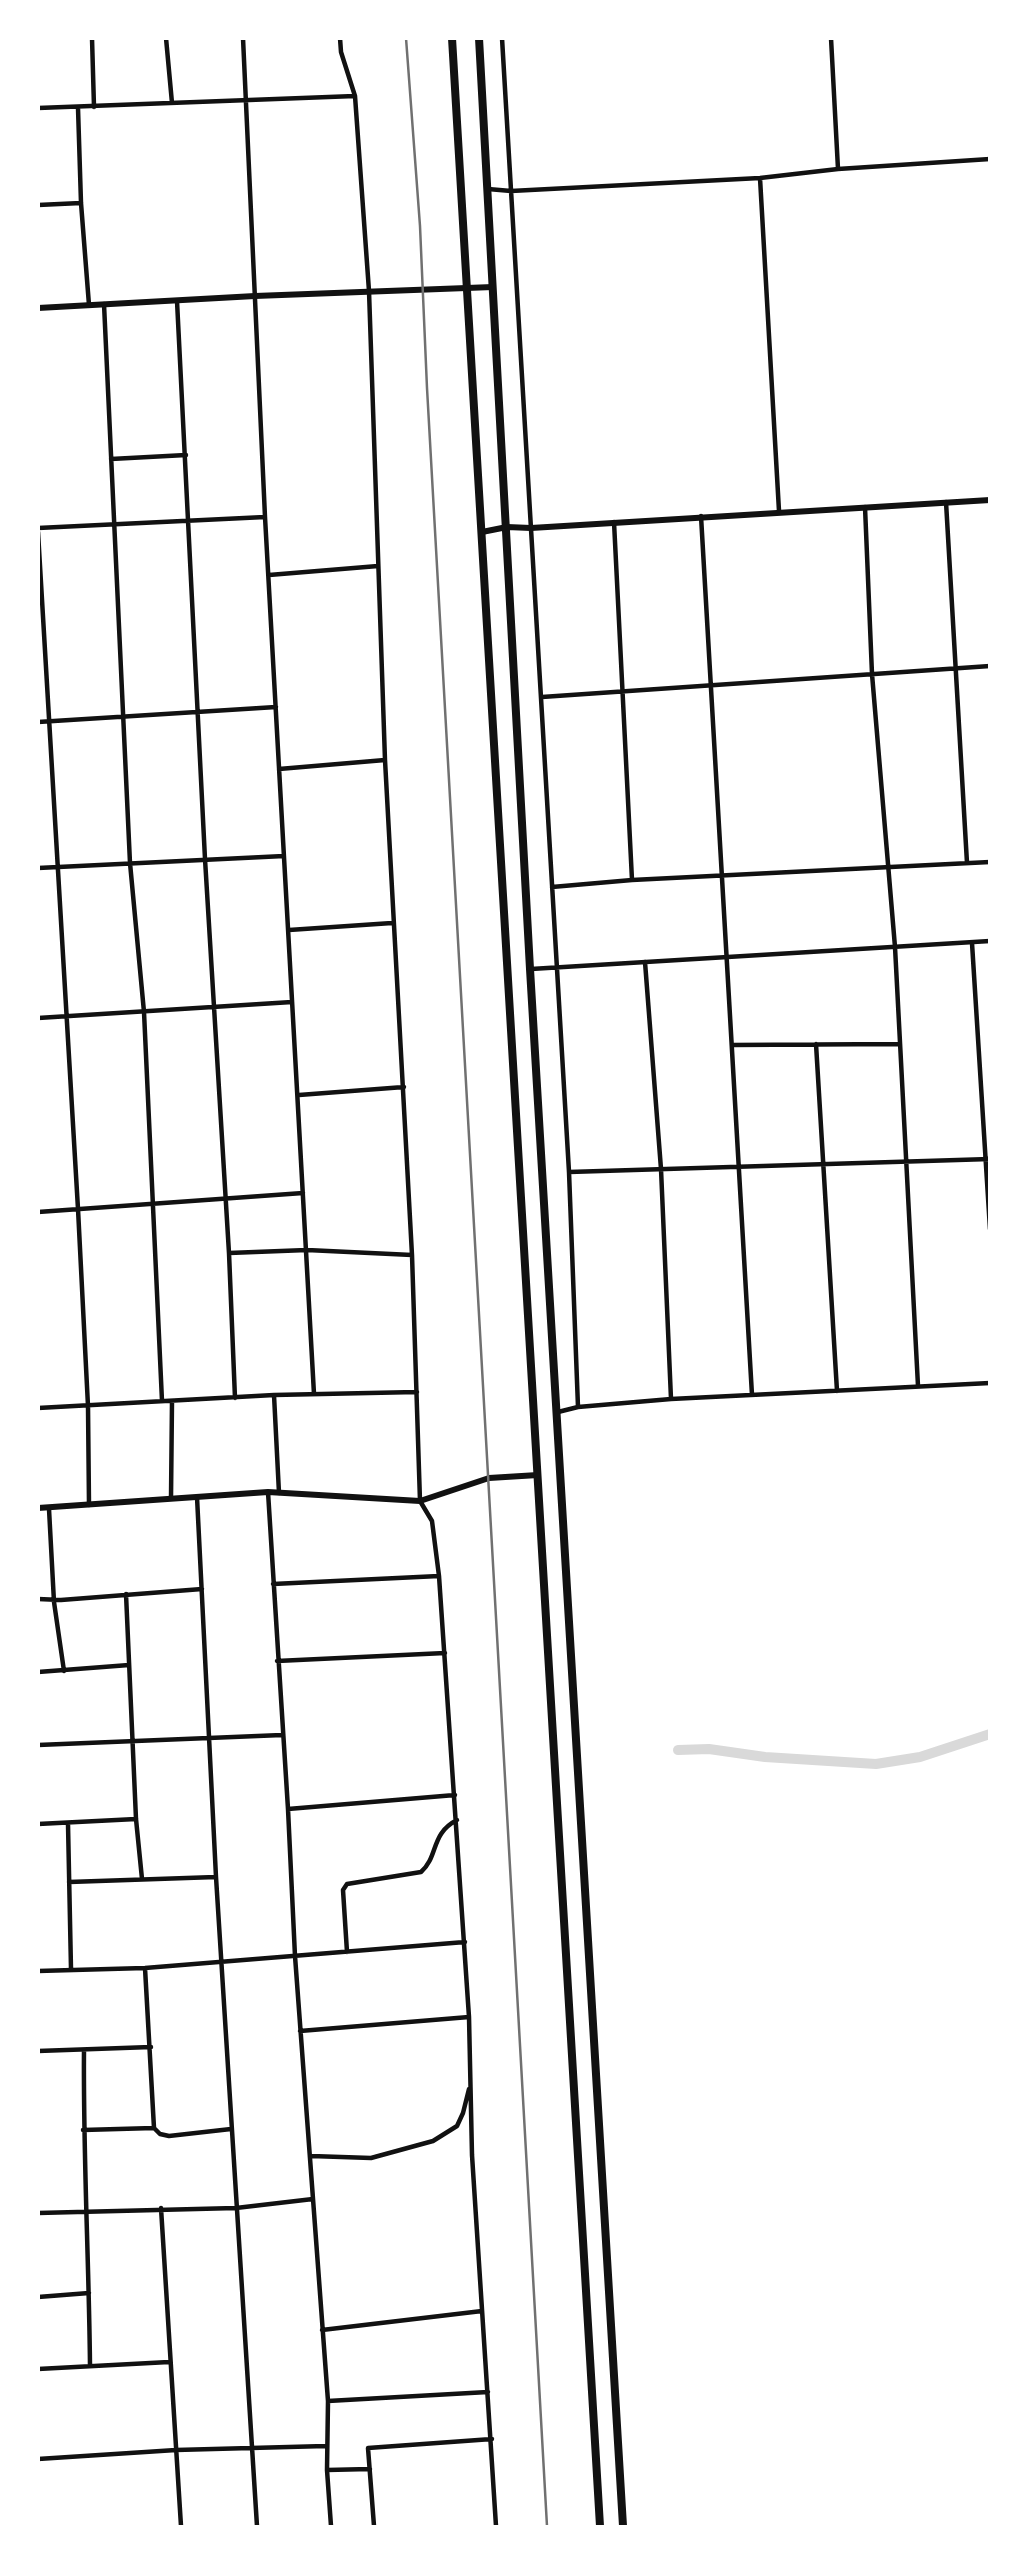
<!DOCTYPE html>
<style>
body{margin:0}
#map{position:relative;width:1028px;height:2565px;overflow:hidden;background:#fff;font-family:"PT Sans Narrow",sans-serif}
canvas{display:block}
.frame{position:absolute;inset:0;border:40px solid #fff;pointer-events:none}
</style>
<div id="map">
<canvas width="1028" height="2565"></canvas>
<div class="frame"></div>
</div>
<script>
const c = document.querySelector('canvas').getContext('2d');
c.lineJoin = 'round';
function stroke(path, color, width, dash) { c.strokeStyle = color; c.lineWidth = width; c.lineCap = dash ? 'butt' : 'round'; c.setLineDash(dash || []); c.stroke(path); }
stroke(new Path2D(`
 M 678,1750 L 709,1749 L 765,1757 L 876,1764 L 920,1757 L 990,1734`), '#d9d9d9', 10);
stroke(new Path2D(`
 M 92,38 L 94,107
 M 166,38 L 172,103
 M 243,38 L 265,517 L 314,1394
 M 340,38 L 341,52 L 355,96 L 369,291 L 385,760 L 412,1255 L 420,1501 L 432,1521 L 439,1576 L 469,2017 L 472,2155 L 496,2526
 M 502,38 L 569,1172 L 578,1407
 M 831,38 L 838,169
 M 38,108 L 355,96
 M 78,108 L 81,203 L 89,305
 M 760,178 L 779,511
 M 488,189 L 511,191 L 760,178 L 838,169 L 990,159
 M 38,205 L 81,203
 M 177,301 L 205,859 L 229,1253 L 235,1398
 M 104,304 L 130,863 L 144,1012 L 162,1401
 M 111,459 L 186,455
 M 946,502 L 967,863
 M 865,507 L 872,674 L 895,947 L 918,1386
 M 701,516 L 752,1395
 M 614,522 L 632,880
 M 38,528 L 265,517
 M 38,532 L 78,1209 L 88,1406 L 89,1505
 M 269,575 L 378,566
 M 542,697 L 990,666
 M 38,722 L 276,707
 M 279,769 L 385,760
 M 38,868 L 284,856
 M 552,887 L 632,880 L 990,862
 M 289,930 L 392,923
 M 972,943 L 990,1229
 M 645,962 L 661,1169 L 671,1399
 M 531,969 L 990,941
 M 38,1018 L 292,1002
 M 816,1044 L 837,1391
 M 732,1045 L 900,1044
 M 299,1095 L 404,1087
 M 569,1172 L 990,1159
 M 38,1212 L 303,1193
 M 229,1253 L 307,1250 L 412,1255
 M 274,1395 L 279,1493
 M 38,1408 L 274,1395 L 417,1392
 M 558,1412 L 578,1407 L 671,1399 L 990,1383
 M 268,1492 L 288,1809 L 295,1956 L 328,2401 L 327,2470 L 331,2526
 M 197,1497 L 216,1877 L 257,2526
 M 171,1498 L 172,1401
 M 49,1509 L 54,1602 L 64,1671
 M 273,1584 L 439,1576
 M 126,1594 L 136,1819 L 142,1879
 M 38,1599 L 61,1600 L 202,1589
 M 277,1661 L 445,1653
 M 38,1672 L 129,1665
 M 38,1745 L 282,1735
 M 288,1809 L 455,1795
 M 38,1824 L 136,1819
 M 68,1824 L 71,1969
 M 69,1882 L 216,1877
 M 347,1952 L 343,1890 L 347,1884 L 421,1872 C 439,1856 430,1834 457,1820
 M 145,1968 L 154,2128 L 160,2134 L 169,2136 L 231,2129
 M 38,1971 L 145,1968 L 465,1942
 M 300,2031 L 469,2017
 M 84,2050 C 83,2155 89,2261 90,2366
 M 38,2051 L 151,2047
 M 83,2130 L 154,2128
 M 311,2156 L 371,2158 L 433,2141 L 457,2126 L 463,2113 L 469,2089
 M 161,2208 L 181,2526
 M 38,2213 L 236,2208 L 313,2199
 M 38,2297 L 89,2293
 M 322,2330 L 482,2311
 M 38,2369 L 169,2362
 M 328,2401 L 488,2392
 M 38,2459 L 176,2450 L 326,2446
 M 327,2470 L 370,2469
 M 374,2526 L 368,2448 L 492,2439`), '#111', 4.5);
stroke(new Path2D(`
 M 38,308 L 255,296 L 493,287
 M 482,532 L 507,527 L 531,528 L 990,500
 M 38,1508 L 268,1492 L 420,1501 L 489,1478 L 538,1475`), '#111', 6);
stroke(new Path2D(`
 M 452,38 L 600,2526
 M 479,38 L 530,969 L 623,2526`), '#111', 8);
stroke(new Path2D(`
 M 406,38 L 420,226 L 427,388 L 547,2526`), '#707070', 2.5);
</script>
